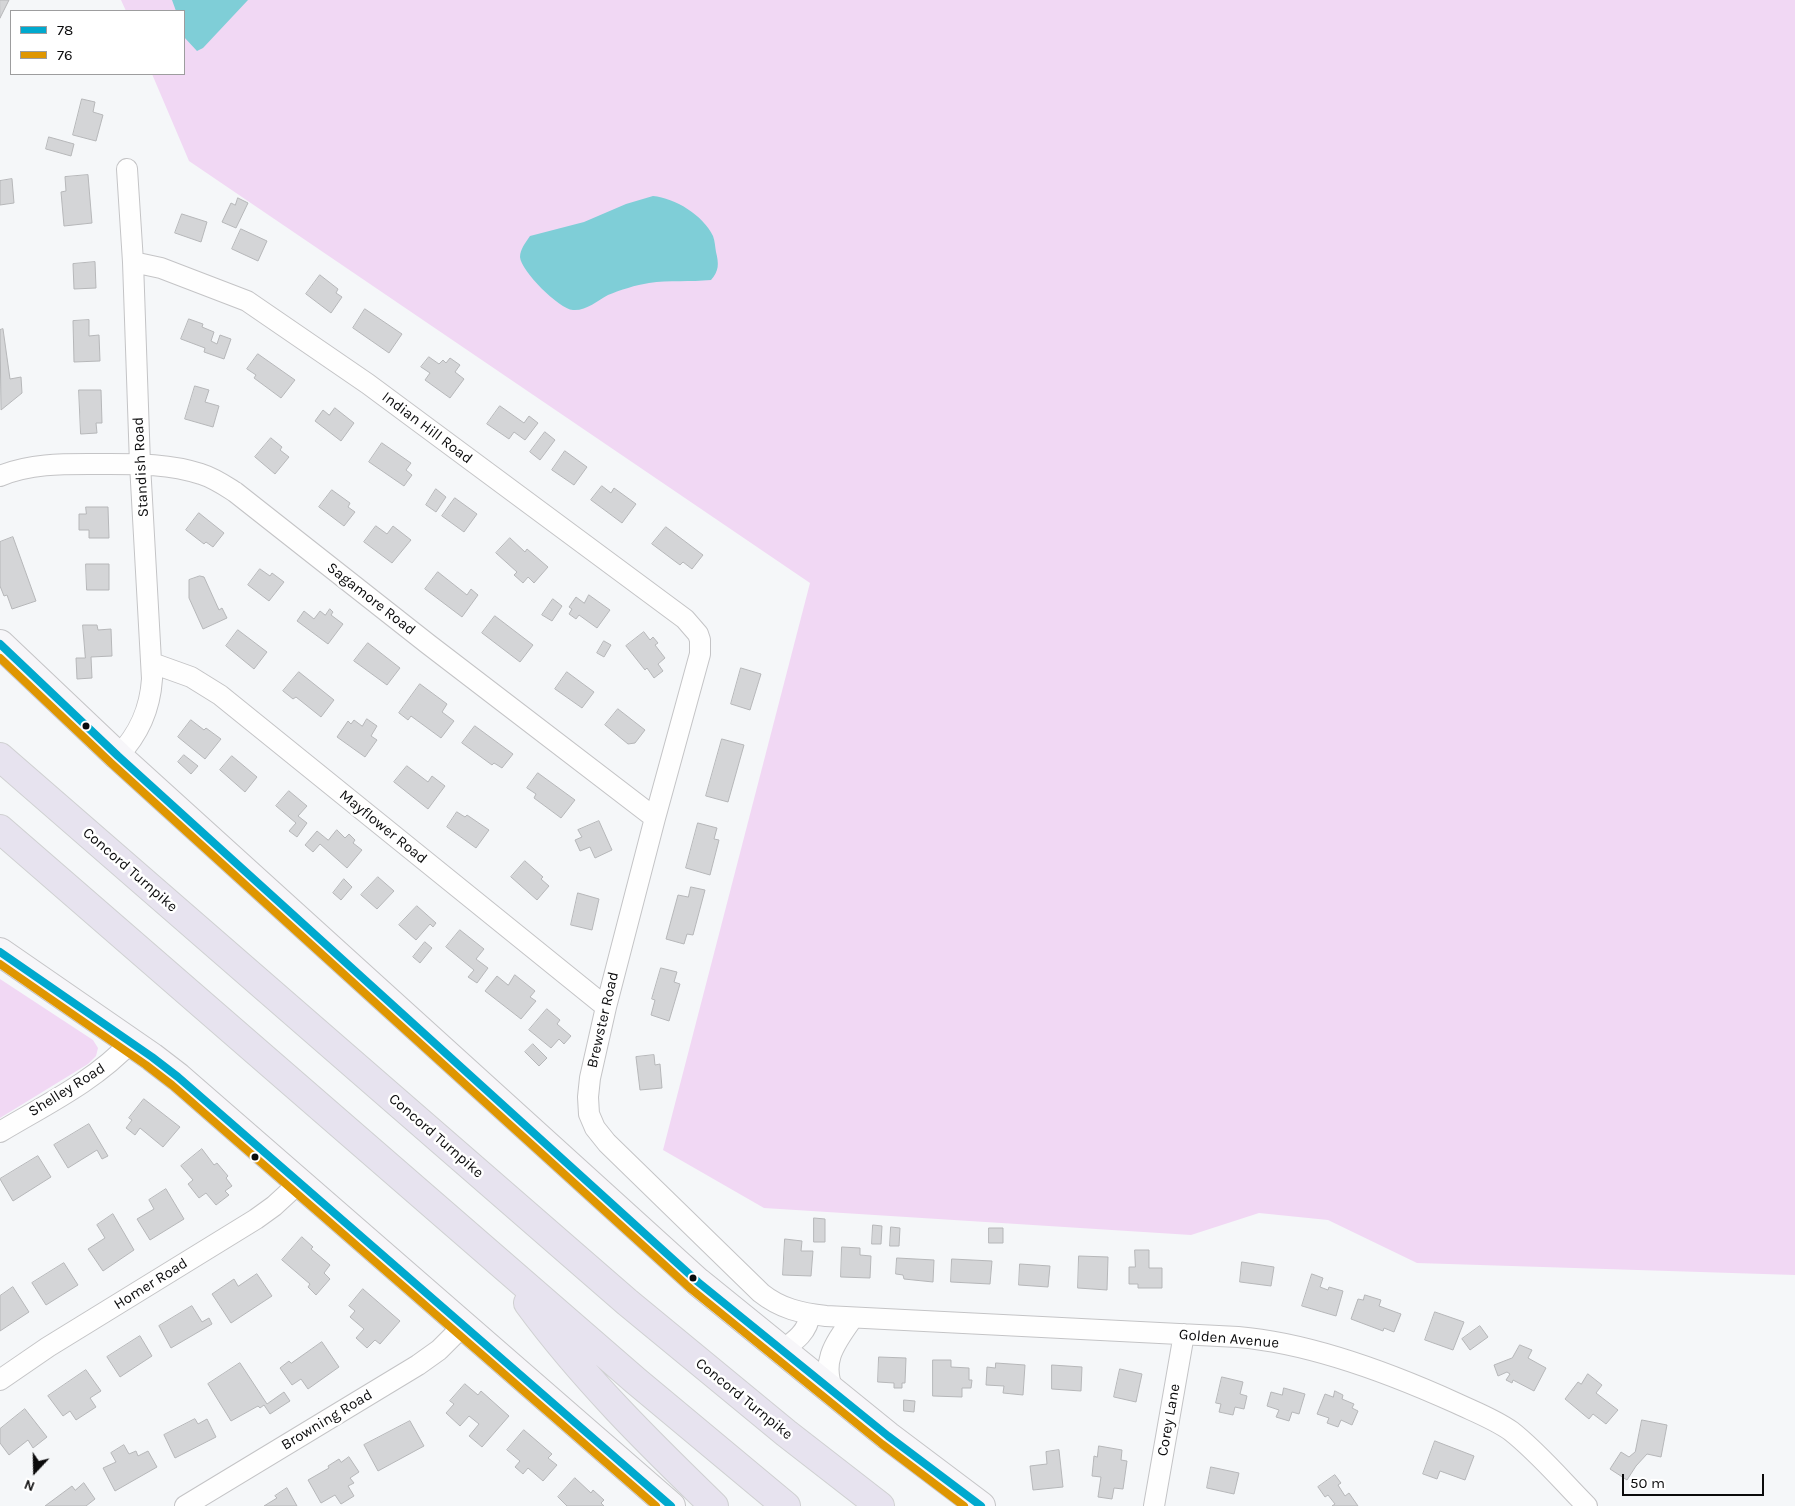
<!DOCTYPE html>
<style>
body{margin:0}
#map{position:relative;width:1795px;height:1506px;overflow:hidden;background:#f5f7f9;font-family:Karla,sans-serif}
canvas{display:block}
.legend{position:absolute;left:10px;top:10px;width:175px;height:65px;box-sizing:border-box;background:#fff;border:1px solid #9d9d9e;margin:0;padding:6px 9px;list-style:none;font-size:15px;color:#0b0b0c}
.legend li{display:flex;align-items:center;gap:10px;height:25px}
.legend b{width:25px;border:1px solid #9d9d9e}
.north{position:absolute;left:10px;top:1446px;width:50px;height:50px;-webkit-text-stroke:4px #fff;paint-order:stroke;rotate:201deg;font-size:14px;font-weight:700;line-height:20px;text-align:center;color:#0b0b0c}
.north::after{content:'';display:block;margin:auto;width:18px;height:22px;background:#0b0b0c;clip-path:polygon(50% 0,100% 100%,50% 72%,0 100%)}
.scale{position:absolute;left:1622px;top:1474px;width:142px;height:22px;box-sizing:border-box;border:2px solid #0b0b0c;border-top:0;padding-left:6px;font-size:15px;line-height:18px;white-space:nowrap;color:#0b0b0c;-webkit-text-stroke:4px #fff;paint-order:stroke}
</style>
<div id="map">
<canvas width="1795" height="1506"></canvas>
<ul class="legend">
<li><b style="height:6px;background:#00a9ce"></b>78</li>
<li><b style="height:6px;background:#df9601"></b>76</li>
</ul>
<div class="north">N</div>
<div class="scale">50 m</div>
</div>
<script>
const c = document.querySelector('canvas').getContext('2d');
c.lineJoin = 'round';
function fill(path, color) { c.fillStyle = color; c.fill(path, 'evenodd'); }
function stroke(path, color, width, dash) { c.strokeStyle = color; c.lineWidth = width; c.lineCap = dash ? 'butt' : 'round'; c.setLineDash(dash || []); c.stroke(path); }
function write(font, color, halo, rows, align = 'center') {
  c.font = font + ' Karla,sans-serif'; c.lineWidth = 5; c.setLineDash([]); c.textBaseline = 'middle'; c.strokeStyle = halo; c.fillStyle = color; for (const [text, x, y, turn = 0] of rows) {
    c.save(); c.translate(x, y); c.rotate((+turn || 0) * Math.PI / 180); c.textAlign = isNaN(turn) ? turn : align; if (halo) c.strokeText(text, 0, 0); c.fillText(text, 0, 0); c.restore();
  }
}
fill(new Path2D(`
 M 121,0 L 1795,0 L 1795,1275 L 1417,1263 L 1328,1220 L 1259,1213 L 1191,1235 L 764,1208 L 663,1150 L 810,583 L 189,161 L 152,74 L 184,74 L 184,11 L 126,11 Z
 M 0,979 L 93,1040 L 98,1048 L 96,1056 L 88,1064 L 0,1118 Z`), '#f1d8f4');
fill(new Path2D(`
 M 172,0 L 248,0 L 203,48 L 197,51 L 184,37 L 184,11 L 176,11 Z
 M 653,196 C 675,198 703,215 713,236 C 715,241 715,247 716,252 C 719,264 719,271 711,280 C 690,282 669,280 649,283 C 636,285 620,290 608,295 C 597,301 586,311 573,310 C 559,309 521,271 520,257 C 520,249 526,242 530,236 L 584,222 L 626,204 Z`), '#7fced7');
const building = new Path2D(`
 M 0,0 L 9,0 L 0,18 Z
 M 82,99 L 95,102 L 93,112 L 103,115 L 96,141 L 73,135 Z
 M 49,137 L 74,144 L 71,156 L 46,149 Z
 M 88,175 L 92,223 L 64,226 L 61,192 L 66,191 L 65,177 Z
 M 12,179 L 14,203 L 0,205 L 0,181 Z
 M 238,198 L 248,203 L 236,228 L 222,222 L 231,203 L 235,205 Z
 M 182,214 L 207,222 L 201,242 L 175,233 Z
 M 241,229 L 267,241 L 258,261 L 232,249 Z
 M 95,262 L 96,288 L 74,289 L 73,264 Z
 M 320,275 L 338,289 L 336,293 L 342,297 L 331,313 L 306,294 Z
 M 365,309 L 402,334 L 389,353 L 353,328 Z
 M 189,319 L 203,324 L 202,327 L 214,332 L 211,341 L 217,344 L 220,335 L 231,339 L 224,359 L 204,352 L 205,348 L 181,339 Z
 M 89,320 L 89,336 L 99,335 L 100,361 L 74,362 L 73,321 Z
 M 3,329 L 10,379 L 21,377 L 22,393 L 1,410 L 0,330 Z
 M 258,354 L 295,380 L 281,398 L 254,378 L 256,375 L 247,369 Z
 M 429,357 L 439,364 L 443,360 L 446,363 L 450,358 L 460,365 L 455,372 L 464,379 L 450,398 L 425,380 L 430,373 L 421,367 Z
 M 195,386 L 209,390 L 205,402 L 219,406 L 213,427 L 185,419 Z
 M 79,390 L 101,390 L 102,423 L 96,423 L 97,433 L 81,434 Z
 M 500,406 L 524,423 L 529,416 L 538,423 L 525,440 L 514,432 L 509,439 L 487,424 Z
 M 335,408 L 354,423 L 341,441 L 315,421 L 323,410 L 329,415 Z
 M 545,432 L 555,440 L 540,460 L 530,452 Z
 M 271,438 L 282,447 L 280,450 L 289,457 L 275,474 L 255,457 Z
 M 382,443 L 411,463 L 406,470 L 412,475 L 404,486 L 369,462 Z
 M 565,451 L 587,467 L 574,485 L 552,470 Z
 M 602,486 L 611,493 L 614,488 L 636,504 L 622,523 L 591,500 Z
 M 436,489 L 446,497 L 436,512 L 426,505 Z
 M 332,490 L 350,503 L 348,507 L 355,512 L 344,526 L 319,507 Z
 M 455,498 L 477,514 L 464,532 L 442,516 Z
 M 86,507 L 108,507 L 109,538 L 89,538 L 89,530 L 79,530 L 79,514 L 86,514 Z
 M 199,513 L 224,533 L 213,547 L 206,542 L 204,544 L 186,530 Z
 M 376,526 L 387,534 L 393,526 L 411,540 L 392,563 L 364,542 Z
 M 666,527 L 703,555 L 692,569 L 683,562 L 680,565 L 652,544 Z
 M 13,537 L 36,601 L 12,609 L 7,595 L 4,596 L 0,586 L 0,542 Z
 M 510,538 L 525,552 L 527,549 L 548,567 L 534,583 L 528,577 L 523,583 L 514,575 L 517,572 L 496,553 Z
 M 86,564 L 109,564 L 109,590 L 87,590 Z
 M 260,569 L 270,576 L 272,573 L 284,582 L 269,601 L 248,585 Z
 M 438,572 L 467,595 L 471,589 L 478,595 L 462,617 L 425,589 Z
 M 200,576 L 204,577 L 219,610 L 222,608 L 227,618 L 203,629 L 189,598 L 189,580 Z
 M 589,595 L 610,610 L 597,628 L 579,615 L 576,619 L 569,614 L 572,609 L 569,607 L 576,597 L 584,603 Z
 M 553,599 L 562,606 L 552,621 L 542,615 Z
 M 330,609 L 333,612 L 331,615 L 343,624 L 328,644 L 297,621 L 304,611 L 314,619 L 320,611 L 325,615 Z
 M 495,616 L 533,645 L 520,662 L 482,633 Z
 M 83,625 L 97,625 L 98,630 L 111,629 L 112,656 L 91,657 L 92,678 L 77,679 L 76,658 L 85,658 Z
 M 238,630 L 267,652 L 254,669 L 226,646 Z
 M 644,632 L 650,640 L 653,637 L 658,643 L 655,645 L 665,658 L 658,664 L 663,671 L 654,678 L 647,668 L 645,670 L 626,646 Z
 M 604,641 L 611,645 L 604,657 L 597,653 Z
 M 368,643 L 400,668 L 387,685 L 354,661 Z
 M 741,668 L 761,674 L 750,710 L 731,704 Z
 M 299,672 L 334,700 L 321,717 L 296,697 L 293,699 L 283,691 Z
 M 567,672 L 594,692 L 582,708 L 555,689 Z
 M 420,684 L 447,704 L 442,712 L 454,721 L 441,738 L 411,716 L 408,720 L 399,713 Z
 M 618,709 L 645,730 L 635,743 L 628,744 L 605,725 Z
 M 367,719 L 377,726 L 371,736 L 377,740 L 365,757 L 337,737 L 348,721 L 351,724 L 354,720 L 362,726 Z
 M 191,720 L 204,730 L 206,728 L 221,739 L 205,759 L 178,737 Z
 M 475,726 L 513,754 L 502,768 L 494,763 L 492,765 L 462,743 Z
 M 722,739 L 744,745 L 728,802 L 706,796 Z
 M 184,755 L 198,766 L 191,774 L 178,762 Z
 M 232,756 L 257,777 L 245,792 L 220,770 Z
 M 407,766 L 428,782 L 432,776 L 445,786 L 428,809 L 394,782 Z
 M 538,773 L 575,800 L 561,818 L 534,798 L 536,794 L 527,788 Z
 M 289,791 L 307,806 L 298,816 L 307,823 L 297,837 L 289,831 L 296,823 L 276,806 Z
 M 457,812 L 465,817 L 467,815 L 489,830 L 476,848 L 447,827 Z
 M 599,821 L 612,850 L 595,858 L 590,847 L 580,851 L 575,840 L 582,837 L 578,830 Z
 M 698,823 L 717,828 L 714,839 L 719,840 L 710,875 L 686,868 Z
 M 337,830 L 345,838 L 349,834 L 355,840 L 353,843 L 362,850 L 347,868 L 320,844 L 313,852 L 305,845 L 317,831 L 328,840 Z
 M 525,861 L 543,877 L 541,879 L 549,886 L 537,900 L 511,877 Z
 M 378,877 L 394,891 L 377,909 L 361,895 Z
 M 344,879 L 352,887 L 341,900 L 333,893 Z
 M 691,887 L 705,890 L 693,935 L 687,934 L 684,944 L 666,939 L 678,895 L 688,897 Z
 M 578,893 L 599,899 L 592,930 L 571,925 Z
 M 417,906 L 436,923 L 433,927 L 430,924 L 416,940 L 399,925 Z
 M 460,930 L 484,949 L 476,959 L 488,968 L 477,983 L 468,977 L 474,970 L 446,947 Z
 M 425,942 L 432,948 L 420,963 L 413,957 Z
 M 661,968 L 677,972 L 674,982 L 680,984 L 669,1021 L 651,1015 L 655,1000 L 652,999 Z
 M 515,975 L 535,991 L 530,997 L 536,1001 L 521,1019 L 485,991 L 497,976 L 508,985 Z
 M 547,1009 L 560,1020 L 557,1024 L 571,1036 L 564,1044 L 559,1039 L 551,1048 L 529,1030 Z
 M 533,1044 L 547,1058 L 539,1066 L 525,1052 Z
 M 654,1055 L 655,1065 L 660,1064 L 662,1088 L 640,1090 L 636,1057 Z
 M 144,1099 L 180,1127 L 163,1147 L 140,1128 L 135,1135 L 126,1128 L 132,1120 L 129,1118 Z
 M 89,1124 L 108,1156 L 102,1159 L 97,1150 L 68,1168 L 54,1145 Z
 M 202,1149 L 214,1165 L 217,1163 L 228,1176 L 226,1178 L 232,1186 L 225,1191 L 229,1195 L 216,1205 L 206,1193 L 199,1198 L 188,1184 L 193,1180 L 181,1166 Z
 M 38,1156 L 51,1177 L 13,1201 L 0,1179 Z
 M 166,1189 L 184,1219 L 150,1240 L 137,1219 L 154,1209 L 149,1200 Z
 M 113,1214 L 134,1250 L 103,1271 L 88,1249 L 105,1238 L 97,1225 Z
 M 814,1218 L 825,1219 L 825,1242 L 814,1242 Z
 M 873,1225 L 882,1226 L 881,1244 L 872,1244 Z
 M 891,1227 L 900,1228 L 899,1246 L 890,1246 Z
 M 989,1228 L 1003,1228 L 1003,1243 L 989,1243 Z
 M 302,1237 L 313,1247 L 311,1249 L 330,1265 L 324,1273 L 330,1279 L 316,1295 L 308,1287 L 310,1284 L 282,1260 Z
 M 785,1239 L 802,1241 L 801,1251 L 813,1251 L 811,1276 L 783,1275 Z
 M 842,1247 L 860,1248 L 860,1255 L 871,1256 L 870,1278 L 841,1277 Z
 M 1135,1250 L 1149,1250 L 1149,1268 L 1162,1268 L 1162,1288 L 1138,1288 L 1138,1284 L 1129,1284 L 1129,1267 L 1135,1267 Z
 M 1079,1256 L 1108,1257 L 1107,1290 L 1078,1288 Z
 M 897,1258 L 934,1260 L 933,1282 L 904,1279 L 903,1275 L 896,1274 Z
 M 952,1259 L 992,1261 L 990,1284 L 951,1282 Z
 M 1242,1262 L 1274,1267 L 1271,1286 L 1240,1282 Z
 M 64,1263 L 78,1285 L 46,1305 L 32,1283 Z
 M 1020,1264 L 1050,1266 L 1048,1287 L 1019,1285 Z
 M 257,1274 L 272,1296 L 231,1323 L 212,1294 L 234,1279 L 238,1286 Z
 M 1312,1274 L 1323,1278 L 1320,1287 L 1328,1290 L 1329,1287 L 1343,1291 L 1336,1316 L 1302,1306 Z
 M 13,1287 L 29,1312 L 0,1331 L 0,1296 Z
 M 363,1289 L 400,1321 L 380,1344 L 375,1340 L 367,1348 L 356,1338 L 364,1329 L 350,1317 L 355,1311 L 349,1306 Z
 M 1365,1295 L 1381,1300 L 1379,1306 L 1401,1314 L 1394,1332 L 1384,1328 L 1383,1331 L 1351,1319 L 1358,1299 L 1363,1300 Z
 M 192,1306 L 202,1322 L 209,1318 L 212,1324 L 171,1348 L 159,1326 Z
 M 1435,1312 L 1464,1322 L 1453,1350 L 1425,1340 Z
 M 1480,1326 L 1488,1337 L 1470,1350 L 1462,1339 Z
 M 140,1336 L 152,1356 L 120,1377 L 107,1357 Z
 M 322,1342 L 339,1367 L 308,1389 L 301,1379 L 292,1385 L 280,1368 L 289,1361 L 291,1363 Z
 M 1520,1345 L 1532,1350 L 1528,1358 L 1546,1368 L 1534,1391 L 1513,1380 L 1512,1383 L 1506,1380 L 1510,1374 L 1507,1372 L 1498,1376 L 1494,1365 L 1512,1358 Z
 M 879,1357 L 906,1358 L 905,1383 L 902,1383 L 902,1388 L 894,1388 L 894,1383 L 878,1382 Z
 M 933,1360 L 951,1360 L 951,1367 L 969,1368 L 969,1380 L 972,1380 L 971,1388 L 962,1388 L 962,1397 L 933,1396 Z
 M 240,1363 L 267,1404 L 284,1392 L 290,1401 L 270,1414 L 264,1405 L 260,1408 L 258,1406 L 231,1421 L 208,1384 Z
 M 996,1363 L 1025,1365 L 1023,1395 L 1003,1393 L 1004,1386 L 986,1385 L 987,1367 L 995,1368 Z
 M 1052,1365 L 1082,1367 L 1081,1391 L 1052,1389 Z
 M 1120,1369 L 1142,1374 L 1136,1402 L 1114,1397 Z
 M 86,1370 L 101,1391 L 90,1398 L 96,1407 L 76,1420 L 70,1411 L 63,1416 L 48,1396 Z
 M 1588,1374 L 1602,1385 L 1596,1393 L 1618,1410 L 1606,1424 L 1593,1414 L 1589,1419 L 1565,1399 L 1578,1382 L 1581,1384 Z
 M 1222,1377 L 1243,1382 L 1240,1394 L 1247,1396 L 1244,1409 L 1235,1407 L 1233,1415 L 1219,1412 L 1221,1404 L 1216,1403 Z
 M 465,1384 L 478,1395 L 481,1391 L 509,1416 L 482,1447 L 469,1436 L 479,1424 L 469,1416 L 460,1426 L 446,1413 L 454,1404 L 450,1401 Z
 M 1284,1388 L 1305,1394 L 1299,1414 L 1292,1412 L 1289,1421 L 1276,1417 L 1279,1410 L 1267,1406 L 1271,1392 L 1282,1395 Z
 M 1335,1391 L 1343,1395 L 1342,1399 L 1354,1404 L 1352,1408 L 1358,1411 L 1352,1425 L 1341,1420 L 1338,1427 L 1327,1423 L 1329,1418 L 1317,1414 L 1325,1394 L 1333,1397 Z
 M 904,1400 L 915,1401 L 914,1412 L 904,1411 Z
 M 25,1409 L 47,1437 L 33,1448 L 28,1440 L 9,1455 L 0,1443 L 0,1429 Z
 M 195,1419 L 198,1424 L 207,1419 L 216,1437 L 175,1458 L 164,1435 Z
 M 1642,1420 L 1667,1425 L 1661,1457 L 1647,1454 L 1636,1466 L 1627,1480 L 1610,1469 L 1621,1452 L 1629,1457 L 1635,1452 Z
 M 410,1421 L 424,1446 L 378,1471 L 364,1445 Z
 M 524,1430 L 552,1454 L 548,1458 L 557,1465 L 543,1481 L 528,1468 L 523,1474 L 515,1467 L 520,1461 L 507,1450 Z
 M 1435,1441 L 1474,1456 L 1465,1480 L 1440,1471 L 1437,1479 L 1423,1474 Z
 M 124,1445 L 129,1454 L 136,1451 L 138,1456 L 148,1451 L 157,1467 L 115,1491 L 103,1468 L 116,1462 L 111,1453 Z
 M 1099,1446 L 1122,1450 L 1121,1460 L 1127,1461 L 1123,1489 L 1114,1488 L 1112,1499 L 1098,1497 L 1101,1477 L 1092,1476 L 1094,1456 L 1097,1457 Z
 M 1059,1450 L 1063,1487 L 1033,1490 L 1030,1466 L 1047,1464 L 1046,1452 Z
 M 349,1457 L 359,1472 L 350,1478 L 354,1483 L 348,1486 L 354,1496 L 341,1504 L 335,1495 L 321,1503 L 308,1480 L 329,1468 L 328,1466 L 339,1459 L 341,1462 Z
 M 1211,1467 L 1239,1473 L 1234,1494 L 1207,1488 Z
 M 1335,1475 L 1341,1483 L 1338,1485 L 1345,1496 L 1349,1493 L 1358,1506 L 1332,1506 L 1335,1504 L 1328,1495 L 1325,1497 L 1318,1487 Z
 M 575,1478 L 591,1493 L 593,1490 L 604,1500 L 601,1503 L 604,1506 L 567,1506 L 558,1497 Z
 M 84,1483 L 95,1499 L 86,1506 L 45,1506 L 72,1486 L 75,1490 Z
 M 287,1488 L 297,1506 L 264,1506 L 277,1498 L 275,1496 Z`);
fill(building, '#d4d5d7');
stroke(building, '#b6b7b9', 1);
const minor = new Path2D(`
 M 133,262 L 161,268 L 247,301 L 368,384 L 685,619 L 698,634 L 700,640 L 700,654 L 655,818 L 606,1007 L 590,1078 L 588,1097 L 589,1114 L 595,1128 L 607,1143 L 761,1293 C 781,1309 801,1313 826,1316 L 1238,1337 C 1309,1343 1392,1374 1456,1403 C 1475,1412 1494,1419 1511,1431 C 1538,1452 1563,1482 1587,1506
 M 0,476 C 32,463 65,464 98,464 C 133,464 168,463 201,474 C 214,478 224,485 235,492 L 428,644 L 655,818
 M 152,663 L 191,677 L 220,695 L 606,1007
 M 118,756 C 139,734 150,710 152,679 L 140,464 L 133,262 L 127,169
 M 0,1132 C 45,1105 95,1081 131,1042
 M 781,1351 C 795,1341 808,1332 810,1314
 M 0,1380 L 48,1347 L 256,1219 L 274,1206 L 299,1183
 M 835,1394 C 819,1363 835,1343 853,1318
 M 185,1506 L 418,1365 L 439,1350 L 463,1326
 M 1154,1506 L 1184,1334`);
const secondary = new Path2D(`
 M 0,644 L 118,756 L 698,1282 L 888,1436 L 981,1506
 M 0,952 L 152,1057 L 178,1077 L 671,1506`);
const motorway = new Path2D(`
 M 0,757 L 627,1302 L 786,1433 L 880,1506
 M 0,829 L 636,1381 L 786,1506
 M 528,1303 C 583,1378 648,1442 714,1506`);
stroke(minor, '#c4c4c6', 22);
stroke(secondary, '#c4c4c6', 30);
stroke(motorway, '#cfd0d1', 30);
stroke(minor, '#fefefe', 20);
stroke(secondary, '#f7f6f9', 28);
stroke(motorway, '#e7e3ef', 28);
stroke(new Path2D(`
 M 0,644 L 118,756 L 698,1282 L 888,1436 L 981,1506
 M 0,952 L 152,1057 L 178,1077 L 671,1506`), '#00a9ce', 8);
stroke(new Path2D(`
 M 0,658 L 111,763 L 691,1289 L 882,1444 L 964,1506
 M 0,964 L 146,1065 L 172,1085 L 656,1506`), '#df9601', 8);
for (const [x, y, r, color] of [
 [86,726,4.5,"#0b0b0c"],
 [255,1157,4.5,"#0b0b0c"],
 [693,1278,4.5,"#0b0b0c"]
]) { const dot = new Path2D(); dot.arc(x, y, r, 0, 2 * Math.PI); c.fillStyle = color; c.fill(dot); stroke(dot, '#fff', 2); }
write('15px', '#0b0b0c', '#fff', [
 ["Indian Hill Road",427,428,37],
 ["Standish Road",141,467,-93],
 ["Sagamore Road",371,599,38],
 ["Mayflower Road",383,827,39],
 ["Concord Turnpike",130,870,41],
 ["Brewster Road",603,1020,-77],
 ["Shelley Road",67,1090,-32],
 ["Concord Turnpike",436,1136,41],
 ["Homer Road",151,1284,-32],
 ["Golden Avenue",1229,1339,5],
 ["Concord Turnpike",744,1399,39],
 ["Browning Road",327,1420,-31],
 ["Corey Lane",1169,1420,-80]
]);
</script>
